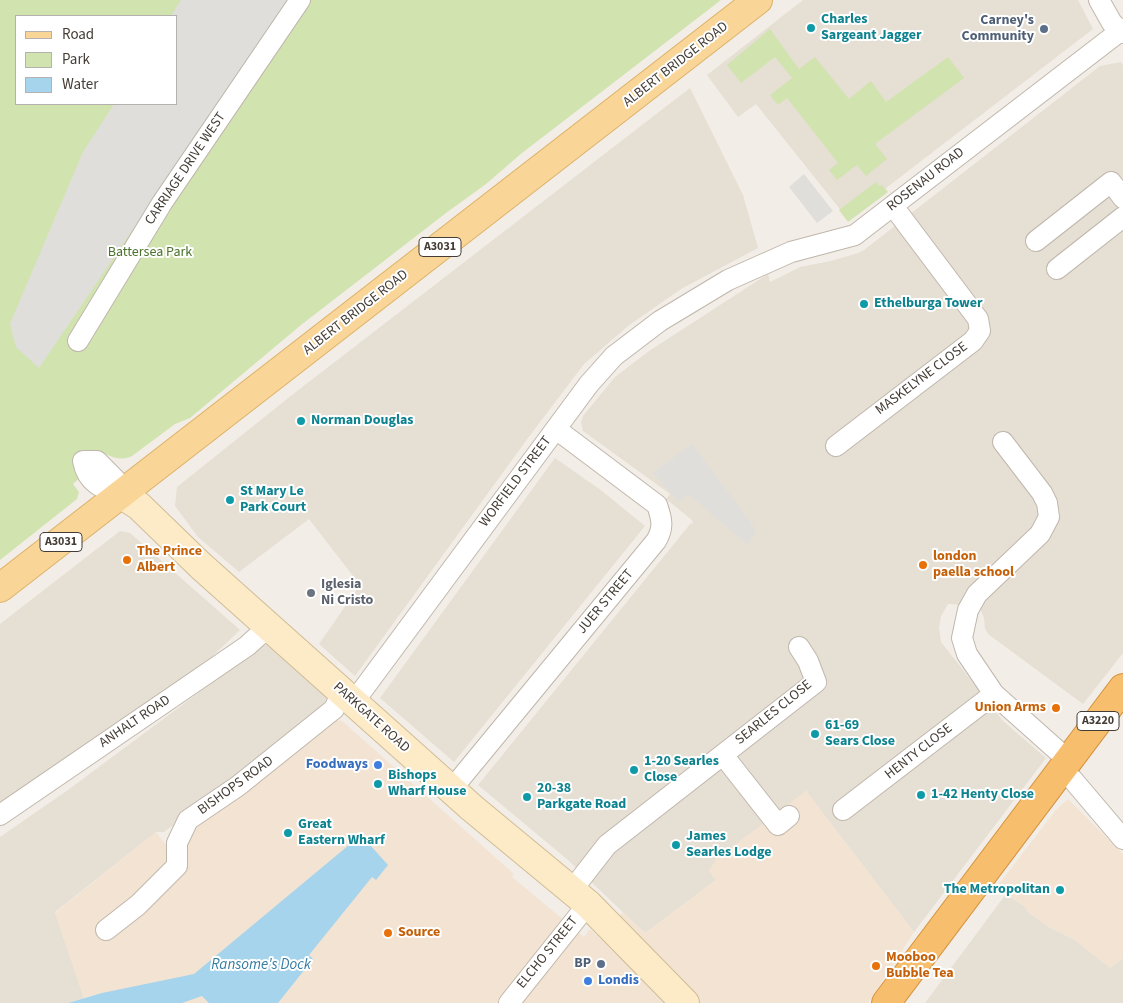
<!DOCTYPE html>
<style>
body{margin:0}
#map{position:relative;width:1123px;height:1003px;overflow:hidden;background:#f2ede6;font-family:"Source Sans 3",sans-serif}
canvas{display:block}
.legend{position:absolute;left:15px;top:15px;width:162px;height:90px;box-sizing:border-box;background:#fff;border:1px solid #b4b1af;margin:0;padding:6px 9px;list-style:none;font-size:15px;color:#443d36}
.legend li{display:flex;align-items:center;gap:10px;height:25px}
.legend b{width:25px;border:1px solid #b4b1af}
</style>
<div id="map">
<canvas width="1123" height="1003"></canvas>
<ul class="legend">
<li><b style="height:6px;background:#f9d698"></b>Road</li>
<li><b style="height:14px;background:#d1e4b0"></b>Park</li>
<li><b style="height:14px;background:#a5d4ec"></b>Water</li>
</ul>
</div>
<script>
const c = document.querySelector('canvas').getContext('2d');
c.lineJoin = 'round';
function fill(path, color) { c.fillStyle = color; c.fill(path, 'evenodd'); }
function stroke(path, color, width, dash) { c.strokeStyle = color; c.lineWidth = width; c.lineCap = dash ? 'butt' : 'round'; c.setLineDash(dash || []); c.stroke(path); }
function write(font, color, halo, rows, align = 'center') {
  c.font = font + ' "Source Sans 3",sans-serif'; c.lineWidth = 4; c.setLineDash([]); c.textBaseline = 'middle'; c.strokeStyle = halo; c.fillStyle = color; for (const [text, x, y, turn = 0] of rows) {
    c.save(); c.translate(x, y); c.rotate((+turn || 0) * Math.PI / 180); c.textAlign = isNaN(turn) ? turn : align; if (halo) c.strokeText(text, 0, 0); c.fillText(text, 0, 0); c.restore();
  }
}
fill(new Path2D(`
 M 803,0 L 1078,0 L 1093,29 L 847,218 L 756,104 L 738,117 L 707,75 Z
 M 1121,62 L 1123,65 L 1123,653 L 1083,704 L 988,634 L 985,628 L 984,618 L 979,606 L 948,604 L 941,616 L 939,628 L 941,642 L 1003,721 L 1046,758 L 914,932 L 806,791 L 710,869 L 709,871 L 716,880 L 645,933 L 568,860 L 478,785 L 691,523 L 693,524 L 692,520 L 666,499 L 670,494 L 583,431 L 581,422 L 583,416 L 615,377 L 649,351 L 768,274 L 770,282 L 800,267 L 831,261 L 858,253 L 864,250 L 1100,66 Z
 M 690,88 L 743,195 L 758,248 L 681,289 L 628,326 L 584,364 L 528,438 L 355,676 L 319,644 L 360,585 L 309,519 L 239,572 L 198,537 L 175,506 L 177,487 L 292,395 Z
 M 555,458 L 602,491 L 645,526 L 454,762 L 380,698 Z
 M 120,531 L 130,533 L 240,630 L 195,673 L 0,808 L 0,624 Z
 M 269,643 L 327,696 L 322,710 L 259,763 L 164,832 L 156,832 L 55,912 L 84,998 L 68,1003 L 0,1003 L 0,837 L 68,790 L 260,647 Z
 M 1006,894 L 1024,906 L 1028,912 L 1049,927 L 1075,940 L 1110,968 L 1123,958 L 1123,1003 L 925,1003 Z`), '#e6dfd4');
fill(new Path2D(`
 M 334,720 L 342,721 L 514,874 L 512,877 L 584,937 L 590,929 L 601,939 L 623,912 L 645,933 L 716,880 L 709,871 L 716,859 L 806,791 L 914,932 L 868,1003 L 104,1003 L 102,994 L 84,998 L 55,913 L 156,832 L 165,844 L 175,842 L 192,830 Z
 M 1068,799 L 1123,854 L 1123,958 L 1110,968 L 1075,940 L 1049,927 L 1028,912 L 1024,906 L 1001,889 L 999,884 L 1056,810 Z`), '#f3e3d2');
fill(new Path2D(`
 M 0,0 L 721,0 L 522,153 L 486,184 L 446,213 L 301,325 L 190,418 L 175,424 L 132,456 C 121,461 115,458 105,454 L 73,484 L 79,492 L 77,499 L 0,560 ZM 16,16 L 176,16 L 176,104 L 16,104 Z
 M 770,29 L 799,69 L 815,57 L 849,99 L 871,81 L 886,102 L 948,57 L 964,78 L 875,144 L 887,159 L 866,176 L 857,165 L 837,180 L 829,170 L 838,163 L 787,98 L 778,105 L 770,95 L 792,78 L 775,57 L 741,83 L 727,65 Z
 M 876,182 L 879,186 L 882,185 L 888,192 L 848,222 L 839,210 Z`), '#d1e4b0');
fill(new Path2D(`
 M 181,0 L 288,0 L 39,368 L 16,347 L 10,324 L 83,152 L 114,104 L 176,104 L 176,16 L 171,16 Z
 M 804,174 L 833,211 L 817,223 L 789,187 Z
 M 692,444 L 756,530 L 748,545 L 692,497 L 688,495 L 679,502 L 653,473 Z`), '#e0dedb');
fill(new Path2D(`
 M 361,835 L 388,865 L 376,880 L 372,877 L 309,955 L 313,959 L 278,1003 L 209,1003 L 202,996 L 182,1003 L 68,1003 L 102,993 L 194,974 Z`), '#a5d4ec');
const street = new Path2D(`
 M 1099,0 L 1112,23 L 1123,33
 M 1036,241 L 1111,182 L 1123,198
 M 1057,269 L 1123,217
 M 78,341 L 162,203 L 300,0
 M 1003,442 L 1042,493 L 1047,503 L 1049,517 L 1040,534 L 977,594 L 968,610 L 962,638 L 967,654 L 994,694 L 1068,760
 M 836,446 L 973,341 L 980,331 L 978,319 L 893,206
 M 83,461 L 97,461 L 115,479 L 122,495 C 102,489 87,483 83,461 Z
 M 353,703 L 589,384 L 614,356 L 660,321 L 728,280 L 791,252 L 855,235 L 860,231 L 1123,29
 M 723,755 L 778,825 L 789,816
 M 1060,770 L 1073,780 L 1123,839
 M 451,790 L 656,541 C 664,528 662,519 657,505 L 556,429
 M 843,810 L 994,694
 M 0,815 L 247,646 L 268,627
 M 572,890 L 607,845 L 816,682 L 808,661 L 799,647
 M 106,930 L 138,905 L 177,866 L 177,843 L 188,820 L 238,786 L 334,709 L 342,692
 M 509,1003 L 588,904`);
const secondary = new Path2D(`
 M 122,495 L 139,506 L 201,566 L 472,808 L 588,904 L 685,1003`);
const primary = new Path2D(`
 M 0,588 L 758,0`);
const highway = new Path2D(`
 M 886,1003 L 1123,688`);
stroke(street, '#c0b7ac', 22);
stroke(secondary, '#d0bd98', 30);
stroke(primary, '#ddb269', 30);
stroke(highway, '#d5923d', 30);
stroke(street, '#fff', 20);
stroke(secondary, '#fcebc6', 28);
stroke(primary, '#f9d698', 28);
stroke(highway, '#f6be6d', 28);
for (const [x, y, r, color] of [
 [811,28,5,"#0f9aa8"],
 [1044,29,5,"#5c6f8a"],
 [864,304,5,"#0f9aa8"],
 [301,421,5,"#0f9aa8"],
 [230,500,5,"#0f9aa8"],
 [127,560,5,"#e8710a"],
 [923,565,5,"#e8710a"],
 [311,593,5,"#6b7280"],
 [1056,708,5,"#e8710a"],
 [815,734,5,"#0f9aa8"],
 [378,765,5,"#3f7fe0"],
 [634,770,5,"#0f9aa8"],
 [378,784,5,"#0f9aa8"],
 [921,795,5,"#0f9aa8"],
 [527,797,5,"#0f9aa8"],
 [288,833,5,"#0f9aa8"],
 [676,845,5,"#0f9aa8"],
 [1060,890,5,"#0f9aa8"],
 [388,933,5,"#e8710a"],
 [601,964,5,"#5c6f8a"],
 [876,966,5,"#e8710a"],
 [588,981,5,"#3f7fe0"]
]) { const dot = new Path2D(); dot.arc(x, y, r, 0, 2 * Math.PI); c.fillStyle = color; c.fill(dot); stroke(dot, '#fff', 2); }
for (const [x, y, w] of [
 [440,247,42],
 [61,542,42],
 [1098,721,42]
]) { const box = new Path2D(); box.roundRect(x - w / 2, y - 9.5, w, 19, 4); c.fillStyle = '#fff'; c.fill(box); stroke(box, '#443d36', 1); }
write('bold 12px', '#443d36', null, [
 ["A3031",440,247],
 ["A3031",61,542],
 ["A3220",1098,721]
]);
write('bold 14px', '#0d838f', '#fff', [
 ["Charles",821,20],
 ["Sargeant Jagger",821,36],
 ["Ethelburga Tower",874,304],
 ["Norman Douglas",311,421],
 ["St Mary Le",240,492],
 ["Park Court",240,508],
 ["61-69",825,726],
 ["Sears Close",825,742],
 ["1-20 Searles",644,762],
 ["Close",644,778],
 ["Bishops",388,776],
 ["Wharf House",388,792],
 ["20-38",537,789],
 ["Parkgate Road",537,805],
 ["1-42 Henty Close",931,795],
 ["Great",298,825],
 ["Eastern Wharf",298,841],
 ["James",686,837],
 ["Searles Lodge",686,853],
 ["The Metropolitan",1050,890,"right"]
], 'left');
write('bold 14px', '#4e5e75', '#fff', [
 ["Carney's",1034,21],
 ["Community",1034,37],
 ["BP",591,964]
], 'right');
write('14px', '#443d36', '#fff', [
 ["ALBERT BRIDGE ROAD",676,65,-38],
 ["CARRIAGE DRIVE WEST",186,169,-56],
 ["ROSENAU ROAD",926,180,-38],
 ["ALBERT BRIDGE ROAD",356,313,-38],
 ["MASKELYNE CLOSE",922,379,-37],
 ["WORFIELD STREET",516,482,-53],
 ["JUER STREET",606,602,-50],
 ["SEARLES CLOSE",774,713,-39],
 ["PARKGATE ROAD",371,718,42],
 ["ANHALT ROAD",135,722,-34],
 ["HENTY CLOSE",919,752,-38],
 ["BISHOPS ROAD",236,786,-36],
 ["ELCHO STREET",548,953,-51]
]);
write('14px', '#4c732c', '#fff', [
 ["Battersea Park",150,253]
]);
write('bold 14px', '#c56008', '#fff', [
 ["The Prince",137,552],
 ["Albert",137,568],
 ["london",933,557],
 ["paella school",933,573],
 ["Union Arms",1046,708,"right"],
 ["Source",398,933],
 ["Mooboo",886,958],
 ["Bubble Tea",886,974]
], 'left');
write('bold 14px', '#5b616d', '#fff', [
 ["Iglesia",321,585],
 ["Ni Cristo",321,601]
], 'left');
write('bold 14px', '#366cbe', '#fff', [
 ["Foodways",368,765],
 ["Londis",598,981,"left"]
], 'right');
write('italic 15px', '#337ba2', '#fff', [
 ["Ransome's Dock",261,966]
]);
</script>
